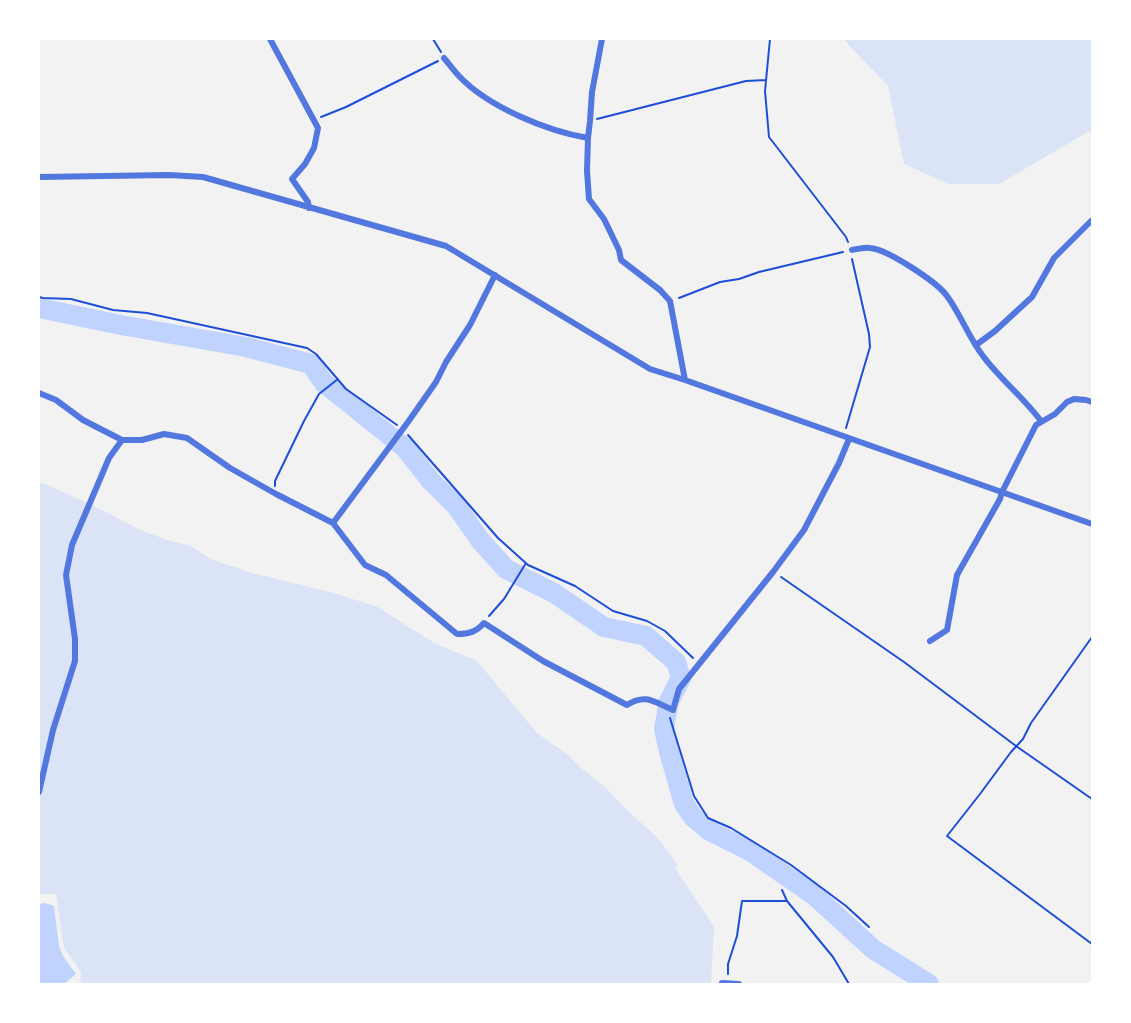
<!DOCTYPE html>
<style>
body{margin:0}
#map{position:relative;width:1131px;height:1023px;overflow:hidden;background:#f2f2f2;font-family:Jost,sans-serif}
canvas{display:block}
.frame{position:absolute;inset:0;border:40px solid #fff;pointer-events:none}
</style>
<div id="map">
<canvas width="1131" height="1023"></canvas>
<div class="frame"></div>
</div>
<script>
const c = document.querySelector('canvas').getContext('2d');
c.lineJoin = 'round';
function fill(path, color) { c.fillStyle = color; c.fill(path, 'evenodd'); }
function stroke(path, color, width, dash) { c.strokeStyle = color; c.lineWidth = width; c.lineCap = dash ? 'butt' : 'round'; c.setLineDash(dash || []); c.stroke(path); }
fill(new Path2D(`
 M 843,39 L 1092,39 L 1092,132 L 1088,132 L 999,184 L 949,184 L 904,164 L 888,86 Z
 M 39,483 L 46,484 L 100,509 L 138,529 L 167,540 L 191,546 L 211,559 L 252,573 L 326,591 L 376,606 L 436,644 L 477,661 L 537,733 L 567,754 L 581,768 L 603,785 L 629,812 L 657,837 L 678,865 L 675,868 L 714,926 L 711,984 L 80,984 L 81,972 L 64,948 L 56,894 L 39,894 Z`), '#dbe4f7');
fill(new Path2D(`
 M 45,903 L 54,906 L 59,946 L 63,956 L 76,974 L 64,984 L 39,984 L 39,904 Z`), '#bfd3fe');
stroke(new Path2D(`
 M 39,308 L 121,325 L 246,347 L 311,364 L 324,383 L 405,448 L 431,481 L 457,507 L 480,540 L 506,569 L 554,593 L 604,627 L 646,636 L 676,662 L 681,678 L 669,701 L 664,729 L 669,752 L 684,804 L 693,817 L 708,830 L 750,851 L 815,896 L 873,949 L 929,984`), '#bfd3fe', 20);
stroke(new Path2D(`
 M 433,39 L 441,52
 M 770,39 L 765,91 L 769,137 L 846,237 L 848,242
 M 321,117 L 346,107 L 438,61
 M 597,119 L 746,81 L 766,80
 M 39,297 L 43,298 L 71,299 L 113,310 L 147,313 L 307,348 L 316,354 L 346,389 L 397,425
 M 679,298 L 720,282 L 739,279 L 759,272 L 843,252
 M 846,428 L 870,347 L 869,334 L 852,259
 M 408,435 L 498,538 L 528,565 L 575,586 L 613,611 L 647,621 L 665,631 L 693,658
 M 275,486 L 275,481 L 304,421 L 319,394 L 338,379
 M 781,577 L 904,662 L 1016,746 L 1092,799
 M 489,616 L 504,599 L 526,563
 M 1092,637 L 1031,723 L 1023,739 L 1011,752 L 980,794 L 947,836 L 1092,944
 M 670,718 L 694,796 L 708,818 L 731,828 L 791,865 L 846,906 L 869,927
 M 782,890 L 787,901 L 833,957 L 849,984
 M 728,974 L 728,964 L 737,936 L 742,901 L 787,901`), '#1d4ed8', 2);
stroke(new Path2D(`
 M 270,39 L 318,128 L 314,148 L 305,164 L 292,179 L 308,202 L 309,208
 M 602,39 L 592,92 L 590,121 L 588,138 L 587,171 L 589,199 L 604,219 L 619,250 L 621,260 L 660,290 L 670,301 L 685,380
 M 444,58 C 449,64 454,71 459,76 C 488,107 547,131 588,138
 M 39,177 L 169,175 L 203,177 L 446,246 L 650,369 L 685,380 L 1092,524
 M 852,250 C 857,249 864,247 870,248 C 887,249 937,282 947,296 C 961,315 969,338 983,356 C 1000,379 1024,398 1041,421
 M 976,345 L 995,331 L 1032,297 L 1054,258 L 1091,221
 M 39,393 L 56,400 L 83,420 L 122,440 L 142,440 L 164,434 L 187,438 L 230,468 L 276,494 L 333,523 L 365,565 L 386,575 L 457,634 C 469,634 476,632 484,623 L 543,661 L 627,705 C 646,693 654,702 673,710 L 679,689 L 773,572 L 804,530 L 839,463 L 849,439
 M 333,523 L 408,422 L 436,382 L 446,362 L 470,325 L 495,275
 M 930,641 L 947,630 L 957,575 L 1000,499 L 1002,492 L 1036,425 L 1055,414 L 1067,402 L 1074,399 L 1086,400 L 1092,402
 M 39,792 L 53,730 L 75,661 L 75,639 L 66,575 L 72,545 L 109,458 L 122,440
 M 722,983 L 739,984`), '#5277de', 6);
</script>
